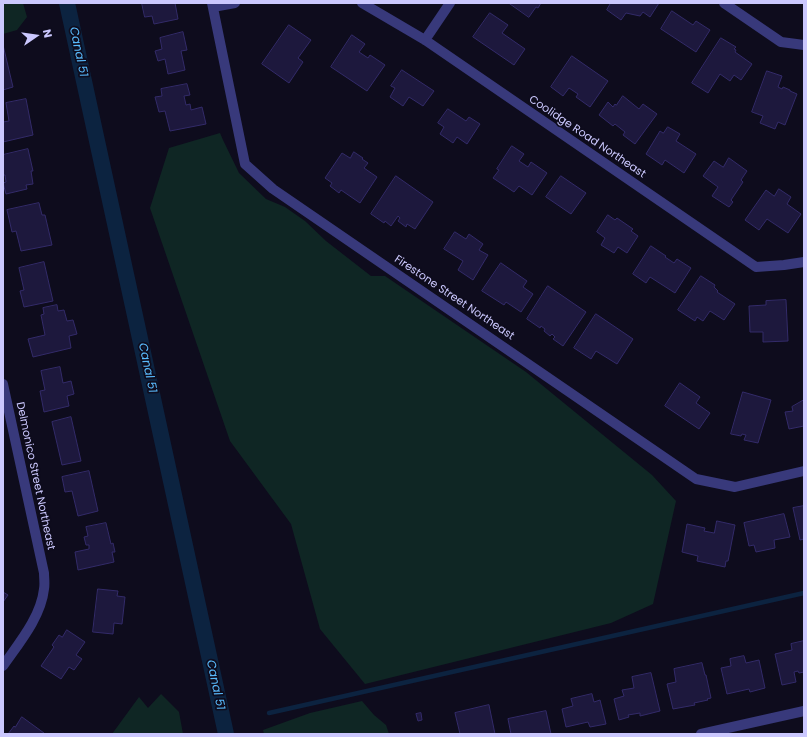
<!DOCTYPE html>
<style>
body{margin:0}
#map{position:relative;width:807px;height:737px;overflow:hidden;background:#0e0c1d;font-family:Poppins,sans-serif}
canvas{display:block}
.frame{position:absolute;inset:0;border:4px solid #cbc8fe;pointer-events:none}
.north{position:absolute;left:16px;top:16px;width:40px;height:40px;-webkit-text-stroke:3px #0e0c1d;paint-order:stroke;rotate:77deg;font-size:11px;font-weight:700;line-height:16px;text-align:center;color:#cbc8fe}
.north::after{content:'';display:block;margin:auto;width:14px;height:18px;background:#cbc8fe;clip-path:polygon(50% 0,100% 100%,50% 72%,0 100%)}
</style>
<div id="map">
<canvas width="807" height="737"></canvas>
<div class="frame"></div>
<div class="north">N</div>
</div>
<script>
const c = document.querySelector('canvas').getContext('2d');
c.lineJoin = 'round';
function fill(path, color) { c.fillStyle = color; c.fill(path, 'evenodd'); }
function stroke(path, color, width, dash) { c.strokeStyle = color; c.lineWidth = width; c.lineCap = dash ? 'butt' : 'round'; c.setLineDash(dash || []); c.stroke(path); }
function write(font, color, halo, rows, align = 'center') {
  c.font = font + ' Poppins,sans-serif'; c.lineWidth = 3.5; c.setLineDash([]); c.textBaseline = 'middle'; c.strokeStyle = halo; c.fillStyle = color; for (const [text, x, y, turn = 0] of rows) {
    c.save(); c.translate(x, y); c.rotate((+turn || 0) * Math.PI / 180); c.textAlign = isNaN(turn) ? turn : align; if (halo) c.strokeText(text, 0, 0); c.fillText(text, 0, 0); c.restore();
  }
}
fill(new Path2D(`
 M 3,3 L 23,3 L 27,17 L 17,30 L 3,34 Z
 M 220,133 L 223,140 L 239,173 L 266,199 L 285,207 L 305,221 L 326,241 L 371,276 L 385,276 L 526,372 L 652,475 L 676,501 L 653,604 L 611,623 L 365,684 L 320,629 L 291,524 L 230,441 L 150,208 L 169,148 Z
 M 161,694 L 179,712 L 183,734 L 112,734 L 139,697 L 148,708 Z
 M 362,701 L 374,715 L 386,725 L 389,734 L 264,734 L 263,730 L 310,713 Z`), '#0f2624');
stroke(new Path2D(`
 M 269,713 L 804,593`), '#0c2340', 4.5);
stroke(new Path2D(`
 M 67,3 L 226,734`), '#0c2340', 16);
const building = new Path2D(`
 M 142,3 L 175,3 L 178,19 L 154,24 L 152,16 L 145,17 Z
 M 509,3 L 541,3 L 538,8 L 536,7 L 529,17 Z
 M 611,3 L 659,3 L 650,17 L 643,12 L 640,16 L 626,13 L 621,20 L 607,10 Z
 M 672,11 L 693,25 L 696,21 L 710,30 L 696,52 L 661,29 Z
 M 490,13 L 508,25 L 502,33 L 525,49 L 514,65 L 473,37 Z
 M 289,25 L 311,40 L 298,58 L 303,62 L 289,83 L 262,64 Z
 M 183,32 L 187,50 L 181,51 L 185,70 L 168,74 L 165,59 L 158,61 L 155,51 L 162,49 L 160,38 Z
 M 352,35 L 365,44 L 359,52 L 368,58 L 370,55 L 385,65 L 367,91 L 331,67 Z
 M 721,38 L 736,47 L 734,49 L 736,50 L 735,52 L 752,64 L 741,80 L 734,75 L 730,81 L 720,74 L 708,93 L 692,83 Z
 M 3,45 L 13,87 L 3,90 Z
 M 572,56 L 608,81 L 590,107 L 576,97 L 578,94 L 569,88 L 563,96 L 551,87 Z
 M 402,70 L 434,91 L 423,106 L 409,97 L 403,106 L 390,97 L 395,88 L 391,86 Z
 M 767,71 L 782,76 L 778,87 L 782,89 L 783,87 L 790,90 L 790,91 L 797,94 L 785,125 L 778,122 L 775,129 L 760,123 L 763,116 L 752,112 Z
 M 187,84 L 190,95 L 184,96 L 186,105 L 190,104 L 191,110 L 202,107 L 206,124 L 170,131 L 165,111 L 159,112 L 155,97 L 162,96 L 161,89 Z
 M 623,96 L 639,109 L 643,104 L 657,114 L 635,144 L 623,135 L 625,132 L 615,124 L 613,126 L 599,115 L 608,102 L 613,107 L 615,104 L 616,105 Z
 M 26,99 L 33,135 L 3,142 L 3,122 L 9,121 L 6,103 Z
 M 448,109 L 466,121 L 469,117 L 480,124 L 467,144 L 457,137 L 453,143 L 440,134 L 444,127 L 438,123 Z
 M 668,127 L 680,134 L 676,141 L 696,154 L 684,173 L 665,160 L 662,165 L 646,154 L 660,131 L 663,133 Z
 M 512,146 L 524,154 L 519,161 L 528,167 L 531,162 L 547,173 L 532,195 L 519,186 L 514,192 L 493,178 L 499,170 L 497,169 Z
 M 28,149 L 33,171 L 31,171 L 33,184 L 26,185 L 27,189 L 6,194 L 3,183 L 6,182 L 5,175 L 3,175 L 3,155 Z
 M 354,152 L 363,158 L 362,159 L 368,163 L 364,168 L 377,177 L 360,203 L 341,190 L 339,193 L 330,186 L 332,183 L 325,178 L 342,153 L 350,158 Z
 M 729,158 L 747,171 L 741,180 L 743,182 L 731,200 L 733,202 L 729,207 L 712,196 L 718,187 L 703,176 L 714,161 L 723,167 Z
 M 396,176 L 433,202 L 415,229 L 407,224 L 406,227 L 398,221 L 400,218 L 398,216 L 391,226 L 385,221 L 384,223 L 371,214 Z
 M 561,176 L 586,193 L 571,214 L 546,197 Z
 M 779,189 L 791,197 L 787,204 L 801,214 L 788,233 L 767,219 L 759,230 L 745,220 L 766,190 L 774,196 Z
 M 39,203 L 42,215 L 45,215 L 52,245 L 21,251 L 16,231 L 12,232 L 7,210 Z
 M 608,215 L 615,220 L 617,218 L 633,229 L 631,231 L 638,236 L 627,253 L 618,247 L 614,253 L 601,245 L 605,238 L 597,232 Z
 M 455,232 L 466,239 L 469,234 L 483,244 L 479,250 L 488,255 L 473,280 L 458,270 L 463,261 L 444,249 Z
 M 651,246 L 666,256 L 665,257 L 674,263 L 677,259 L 691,268 L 675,293 L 650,277 L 646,283 L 633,274 Z
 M 44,262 L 53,301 L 24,307 L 20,291 L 24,290 L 19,268 Z
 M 501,263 L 527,281 L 523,287 L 533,294 L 521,312 L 506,302 L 504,305 L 482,291 Z
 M 701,276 L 715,285 L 714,287 L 718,291 L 717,292 L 735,304 L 724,320 L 710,311 L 703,321 L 697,317 L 695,321 L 678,310 Z
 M 548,286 L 586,312 L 563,346 L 553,339 L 555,337 L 552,334 L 550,336 L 544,331 L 545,329 L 541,326 L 540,328 L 527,319 Z
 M 786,300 L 788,341 L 763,342 L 763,332 L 750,332 L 749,306 L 766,305 L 766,301 Z
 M 57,305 L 58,311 L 64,310 L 67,321 L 73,320 L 77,334 L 69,336 L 71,348 L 33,357 L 28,339 L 45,335 L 41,315 L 44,314 L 43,308 Z
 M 596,314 L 633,339 L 617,364 L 596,351 L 591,359 L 574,348 Z
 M 60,367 L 63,383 L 71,381 L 74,394 L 67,396 L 69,406 L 44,412 L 40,391 L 45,390 L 41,371 Z
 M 680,383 L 700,397 L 696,403 L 710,413 L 699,429 L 665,406 Z
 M 743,392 L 771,400 L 758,443 L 744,440 L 746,435 L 742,434 L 741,436 L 731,434 Z
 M 804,400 L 804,426 L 789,429 L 785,412 L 793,411 L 792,407 Z
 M 71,417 L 81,461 L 62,465 L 52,422 Z
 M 89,471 L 98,511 L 78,516 L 72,491 L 65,492 L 62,477 Z
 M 804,506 L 804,539 L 800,540 L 793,508 Z
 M 784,514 L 790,537 L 774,540 L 775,548 L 756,552 L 754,545 L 749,546 L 744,523 Z
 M 717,521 L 735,525 L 728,561 L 726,561 L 725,567 L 697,561 L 698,556 L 682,552 L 687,524 L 705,528 L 704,531 L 714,533 Z
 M 106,523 L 111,544 L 113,543 L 115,552 L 112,552 L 114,562 L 78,570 L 75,552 L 89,549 L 89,545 L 86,545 L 84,537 L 88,536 L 86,527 Z
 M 98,589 L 118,591 L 117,596 L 125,597 L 122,624 L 114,623 L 113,634 L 93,632 Z
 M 3,592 L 8,595 L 3,602 Z
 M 67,630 L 85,642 L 76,655 L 82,659 L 74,670 L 69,667 L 61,679 L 41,666 L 54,647 L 52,645 L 59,635 L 62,637 Z
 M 804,641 L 804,672 L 799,673 L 798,671 L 794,672 L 796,682 L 782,685 L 775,654 L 792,650 L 791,644 Z
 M 744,656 L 746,663 L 759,660 L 765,688 L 750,692 L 749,689 L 727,694 L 721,668 L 731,666 L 730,659 Z
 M 702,663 L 705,675 L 706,675 L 711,698 L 707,699 L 708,700 L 694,703 L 695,705 L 673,709 L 667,684 L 676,682 L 674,669 Z
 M 651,673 L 660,711 L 640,716 L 640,713 L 628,715 L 629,717 L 619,720 L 614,699 L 624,696 L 622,690 L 634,688 L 632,677 Z
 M 592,694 L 594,702 L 600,700 L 606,724 L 590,727 L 588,722 L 566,727 L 562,709 L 573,706 L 571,699 Z
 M 489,705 L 495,734 L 460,734 L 455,713 Z
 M 546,711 L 551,734 L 511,734 L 508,719 Z
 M 421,713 L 422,720 L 418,721 L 416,714 Z
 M 22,717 L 44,733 L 43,734 L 8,734 L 14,726 L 15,727 Z`);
fill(building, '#1d183d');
stroke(building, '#332b69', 1);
stroke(new Path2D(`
 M 212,3 L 245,164 L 273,189 L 696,479 L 735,487 L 804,471
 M 362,3 L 425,40 L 756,267 L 784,265 L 804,262
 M 724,3 L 781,42 L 804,45
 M 213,7 L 235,3
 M 425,40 L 450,3
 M 3,384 L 44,573 C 44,578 45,584 44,589 C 41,617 19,643 3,666
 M 701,734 L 804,711`), '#38397b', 10);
write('11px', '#cbc8fe', '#0e0c1d', [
 ["Coolidge Road Northeast",587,137,34],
 ["Firestone Street Northeast",454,298,34],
 ["Delmonico Street Northeast",35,476,78]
]);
write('italic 12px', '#59bafc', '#0e0c1d', [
 ["Canal 51",78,52,78],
 ["Canal 51",147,368,78],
 ["Canal 51",215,685,78]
]);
</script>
